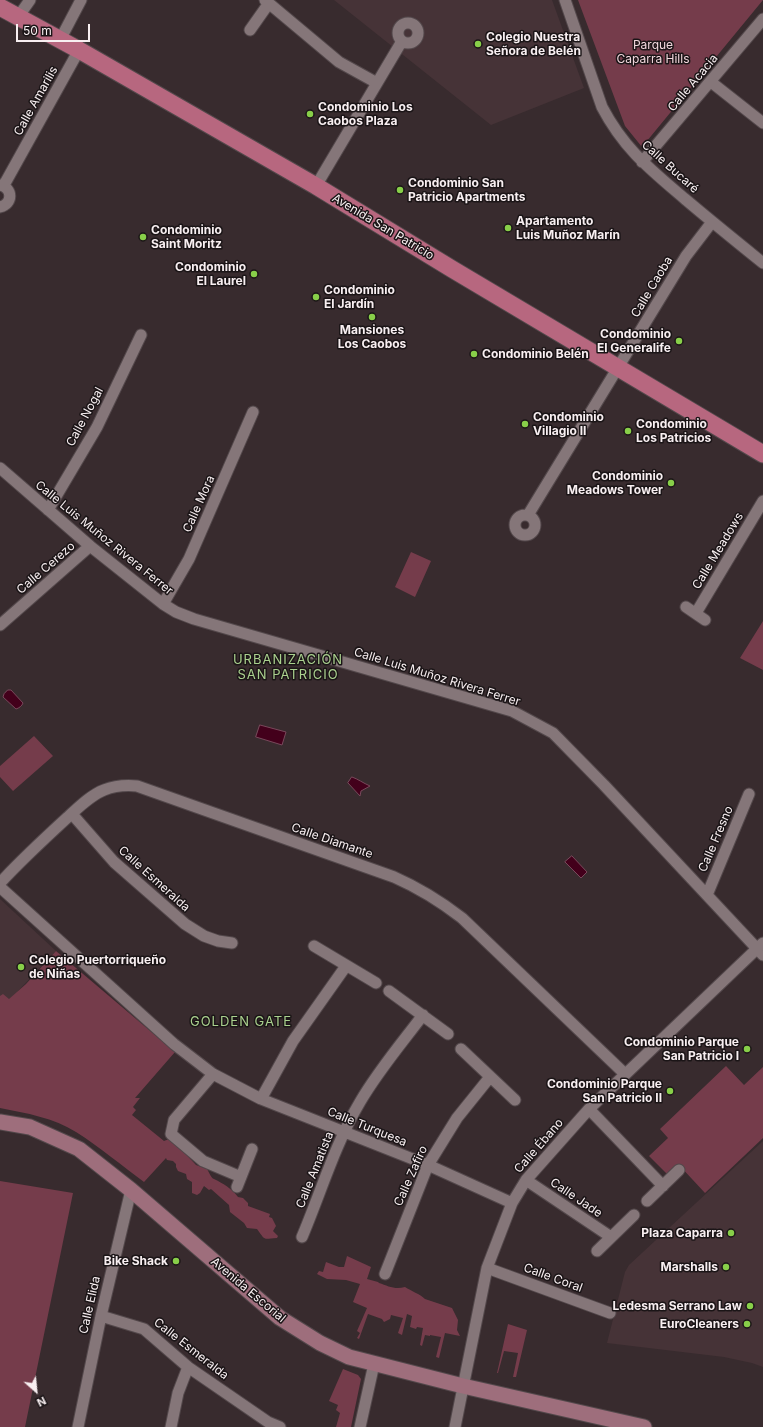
<!DOCTYPE html>
<meta charset="utf-8">
<style>
body{margin:0}
#map{position:relative;width:763px;height:1427px;overflow:hidden;background:#382b2e;font-family:Inter,sans-serif}
canvas{display:block}
.north{position:absolute;left:16px;top:1371px;width:40px;height:40px;-webkit-text-stroke:3px #1b1517;paint-order:stroke;rotate:153deg;font-size:11px;font-weight:700;line-height:16px;text-align:center;color:#f8eff1}
.north::after{content:'';display:block;margin:auto;width:14px;height:18px;background:#f8eff1;clip-path:polygon(50% 0,100% 100%,50% 72%,0 100%)}
.scale{position:absolute;left:16px;top:24px;width:74px;height:18px;box-sizing:border-box;border:2px solid #f8eff1;border-top:0;padding-left:5px;font-size:12px;line-height:14px;white-space:nowrap;color:#f8eff1;-webkit-text-stroke:3px #1b1517;paint-order:stroke}
</style>
<div id="map">
<canvas width="763" height="1427"></canvas>
<div class="north">N</div>
<div class="scale">50 m</div>
</div>
<script>
const c = document.querySelector('canvas').getContext('2d');
c.lineJoin = 'round';
function fill(path, color) { c.fillStyle = color; c.fill(path, 'evenodd'); }
function stroke(path, color, width, dash) { c.strokeStyle = color; c.lineWidth = width; c.lineCap = dash ? 'butt' : 'round'; c.setLineDash(dash || []); c.stroke(path); }
function write(font, color, halo, rows, align = 'center') {
  c.font = font + ' Inter,sans-serif'; c.lineWidth = 3; c.setLineDash([]); c.textBaseline = 'middle'; c.strokeStyle = halo; c.fillStyle = color; for (const [text, x, y, turn = 0] of rows) {
    c.save(); c.translate(x, y); c.rotate((+turn || 0) * Math.PI / 180); c.textAlign = isNaN(turn) ? turn : align; if (halo) c.strokeText(text, 0, 0); c.fillText(text, 0, 0); c.restore();
  }
}
fill(new Path2D(`
 M 334,0 L 552,0 L 584,88 L 491,125 Z
 M 0,899 L 56,951 L 0,1010 Z
 M 763,1141 L 763,1367 L 752,1363 L 724,1357 L 607,1343 L 625,1272 L 629,1265 Z`), '#463337');
fill(new Path2D(`
 M 578,0 L 763,0 L 642,147 L 625,126 Z
 M 411,552 L 431,561 L 415,597 L 395,587 Z
 M 763,621 L 763,670 L 740,658 Z
 M 34,736 L 53,756 L 13,791 L 0,777 L 0,766 Z
 M 56,951 L 175,1052 L 135,1098 L 140,1098 L 133,1107 L 136,1110 L 132,1115 L 164,1141 L 169,1139 L 182,1150 L 196,1165 L 207,1169 C 209,1172 211,1178 214,1179 C 224,1184 231,1188 238,1197 L 243,1198 L 248,1203 L 248,1206 L 270,1214 L 269,1217 L 272,1218 L 276,1226 L 273,1231 L 278,1236 L 277,1238 C 262,1239 266,1241 257,1229 L 247,1228 L 244,1223 L 230,1212 L 229,1205 L 211,1189 L 209,1190 L 204,1186 L 200,1193 L 197,1195 L 192,1193 L 192,1182 L 187,1179 L 186,1174 L 178,1171 L 176,1167 L 176,1164 L 173,1161 L 167,1160 L 166,1158 L 144,1182 C 122,1166 100,1147 76,1132 C 54,1118 26,1113 0,1108 L 0,996 L 3,994 L 9,999 L 26,984 Z
 M 726,1066 L 744,1085 L 763,1067 L 763,1138 L 705,1193 L 679,1165 L 668,1175 L 649,1156 L 668,1138 L 660,1129 Z
 M 0,1181 L 73,1193 L 25,1427 L 0,1427 Z
 M 347,1256 L 371,1267 L 367,1279 L 378,1282 L 379,1283 C 388,1286 395,1290 405,1287 C 411,1291 420,1294 425,1299 L 452,1308 L 458,1320 L 457,1330 L 460,1336 L 445,1333 L 439,1358 L 436,1357 L 441,1337 L 430,1335 L 430,1336 L 425,1335 L 422,1346 L 420,1345 L 423,1328 L 417,1327 L 416,1329 L 410,1327 L 412,1316 L 407,1314 L 402,1335 L 398,1333 L 403,1318 L 391,1315 L 390,1319 L 384,1322 L 382,1319 L 368,1314 L 359,1339 L 357,1338 L 360,1333 L 357,1331 L 367,1308 L 353,1302 L 360,1284 L 346,1280 L 327,1279 L 317,1274 L 319,1271 L 323,1272 L 326,1262 L 339,1267 L 344,1267 Z
 M 508,1324 L 527,1330 L 516,1377 L 513,1377 L 518,1353 L 504,1351 L 498,1373 L 497,1373 Z
 M 343,1369 L 358,1375 L 361,1379 L 351,1427 L 336,1427 L 340,1413 L 336,1410 L 338,1405 L 329,1401 Z`), '#753c4b');
const water = new Path2D(`
 M 8,690 L 11,690 L 23,703 C 22,706 19,708 16,709 L 3,697 L 4,694 Z
 M 260,725 L 286,732 L 282,745 L 256,737 Z
 M 352,777 C 358,779 363,783 370,786 L 361,791 L 360,796 L 348,783 Z
 M 572,856 L 587,872 L 581,878 L 565,862 Z`);
fill(water, '#43001b');
stroke(water, '#79485b', 1);
const street = new Path2D(`
 M 265,0 L 339,62 L 377,83
 M 565,0 L 602,107 C 624,149 650,169 685,199 C 711,221 737,242 763,263
 M 18,17 L 30,0
 M398 33a10 10 0 1 1 20 0a10 10 0 1 1-20 0Z
 M 250,30 L 269,3
 M 60,40 L 81,0
 M 711,82 L 763,123
 M 642,162 L 763,19
 M 0,185 C 13,188 13,204 0,207
 M 4,185 L 79,50
 M 316,186 L 402,41
 M 0,468 L 90,546 L 163,604 L 176,612 L 194,619 L 512,711 L 553,733 L 604,785 L 763,955
 M 48,510 L 97,427 L 141,335
 M515 525a10 10 0 1 1 20 0a10 10 0 1 1-20 0Z
 M 528,515 L 686,256 L 712,222
 M 163,604 L 189,559 L 253,412
 M 686,607 L 705,620
 M 696,613 L 763,501
 M 0,625 L 90,546
 M 72,814 L 114,862 L 185,924 L 204,936 L 218,941 L 232,943
 M 0,883 C 22,859 45,838 69,816 C 79,807 91,795 104,790 C 114,786 126,785 137,786 L 394,877 C 419,888 440,901 462,918 L 625,1074
 M 0,887 L 174,1044 L 213,1074 L 261,1099 L 428,1165 L 512,1203
 M 707,895 L 749,794
 M 314,946 L 376,983
 M 389,991 L 448,1034
 M 461,1049 L 515,1100
 M 213,1074 L 174,1120 L 171,1134 L 203,1161 L 241,1177
 M 261,1099 L 293,1041 L 346,966
 M 589,1109 L 663,1186
 M 526,1180 L 611,1237
 M 237,1187 L 252,1149
 M 647,1201 L 679,1170
 M 302,1237 C 321,1192 335,1144 360,1102 C 378,1071 401,1044 423,1015
 M 597,1251 L 634,1215
 M 487,1268 L 610,1313
 M 385,1274 L 428,1165 L 457,1118 L 490,1077
 M 101,1316 L 144,1329 L 188,1367 L 268,1422 L 280,1427
 M 78,1427 L 101,1316 L 131,1190
 M 171,1427 L 178,1393 L 188,1367
 M 360,1427 L 374,1364
 M 455,1427 L 487,1268 L 512,1203 L 526,1180 L 589,1109 L 763,943`);
const secondary = new Path2D(`
 M 0,1122 L 30,1127 L 79,1149 L 131,1190 L 280,1318 L 320,1343 L 349,1357 L 463,1386 L 644,1427`);
const primary = new Path2D(`
 M 0,7 L 79,50 L 316,186 L 452,269 L 763,454`);
stroke(street, '#53484b', 13);
stroke(secondary, '#53484b', 17);
stroke(primary, '#53484b', 19);
stroke(street, '#857679', 11);
stroke(secondary, '#9e6e7c', 15);
stroke(primary, '#b7677f', 17);
for (const [x, y, r, color] of [
 [478,44,4,"#88cf49"],
 [310,114,4,"#88cf49"],
 [400,190,4,"#88cf49"],
 [508,228,4,"#88cf49"],
 [143,237,4,"#88cf49"],
 [254,274,4,"#88cf49"],
 [316,297,4,"#88cf49"],
 [372,317,4,"#88cf49"],
 [679,341,4,"#88cf49"],
 [474,354,4,"#88cf49"],
 [525,424,4,"#88cf49"],
 [628,431,4,"#88cf49"],
 [671,483,4,"#88cf49"],
 [21,967,4,"#88cf49"],
 [747,1049,4,"#88cf49"],
 [670,1091,4,"#88cf49"],
 [731,1233,4,"#88cf49"],
 [176,1261,4,"#88cf49"],
 [726,1267,4,"#88cf49"],
 [750,1306,4,"#88cf49"],
 [747,1324,4,"#88cf49"]
]) { const dot = new Path2D(); dot.arc(x, y, r, 0, 2 * Math.PI); c.fillStyle = color; c.fill(dot); stroke(dot, '#1b1517', 1.5); }
write('bold 12px', '#f8eff1', '#1b1517', [
 ["Colegio Nuestra",486,37],
 ["Señora de Belén",486,51],
 ["Condominio Los",318,107],
 ["Caobos Plaza",318,121],
 ["Condominio San",408,183],
 ["Patricio Apartments",408,197],
 ["Apartamento",516,221],
 ["Luis Muñoz Marín",516,235],
 ["Condominio",151,230],
 ["Saint Moritz",151,244],
 ["Condominio",246,267,"right"],
 ["El Laurel",246,281,"right"],
 ["Condominio",324,290],
 ["El Jardín",324,304],
 ["Mansiones",372,330,"center"],
 ["Los Caobos",372,344,"center"],
 ["Condominio",671,334,"right"],
 ["El Generalife",671,348,"right"],
 ["Condominio Belén",482,354],
 ["Condominio",533,417],
 ["Villagio II",533,431],
 ["Condominio",636,424],
 ["Los Patricios",636,438],
 ["Condominio",663,476,"right"],
 ["Meadows Tower",663,490,"right"],
 ["Colegio Puertorriqueño",29,960],
 ["de Niñas",29,974],
 ["Condominio Parque",739,1042,"right"],
 ["San Patricio I",739,1056,"right"],
 ["Condominio Parque",662,1084,"right"],
 ["San Patricio II",662,1098,"right"],
 ["Plaza Caparra",723,1233,"right"],
 ["Bike Shack",168,1261,"right"],
 ["Marshalls",718,1267,"right"],
 ["Ledesma Serrano Law",742,1306,"right"],
 ["EuroCleaners",739,1324,"right"]
], 'left');
write('12px', '#f2d7dd', '#1b1517', [
 ["Parque",653,45],
 ["Caparra Hills",653,59]
]);
write('12px', '#f8eff1', '#1b1517', [
 ["Calle Acacia",693,83,-50],
 ["Calle Amarilis",36,101,-61],
 ["Calle Bucaré",670,167,42],
 ["Avenida San Patricio",383,227,31],
 ["Calle Caoba",652,287,-59],
 ["Calle Nogal",85,417,-62],
 ["Calle Mora",199,504,-66],
 ["Calle Luis Muñoz Rivera Ferrer",104,538,39],
 ["Calle Meadows",718,551,-59],
 ["Calle Cerezo",46,568,-41],
 ["Calle Luis Muñoz Rivera Ferrer",437,677,17],
 ["Calle Fresno",716,839,-67],
 ["Calle Diamante",332,841,19],
 ["Calle Esmeralda",154,879,42],
 ["Calle Turquesa",367,1127,22],
 ["Calle Ébano",539,1146,-49],
 ["Calle Amatista",315,1170,-68],
 ["Calle Zafiro",411,1176,-66],
 ["Calle Jade",576,1198,34],
 ["Calle Coral",553,1278,20],
 ["Avenida Escorial",248,1290,40],
 ["Calle Elida",90,1305,-77],
 ["Calle Esmeralda",191,1349,38]
]);
c.letterSpacing = '1px';
write('13px', '#aad18e', '#1b1517', [
 ["URBANIZACIÓN",288,660],
 ["SAN PATRICIO",288,675],
 ["GOLDEN GATE",241,1022]
]);
c.letterSpacing = '0px';
</script>
